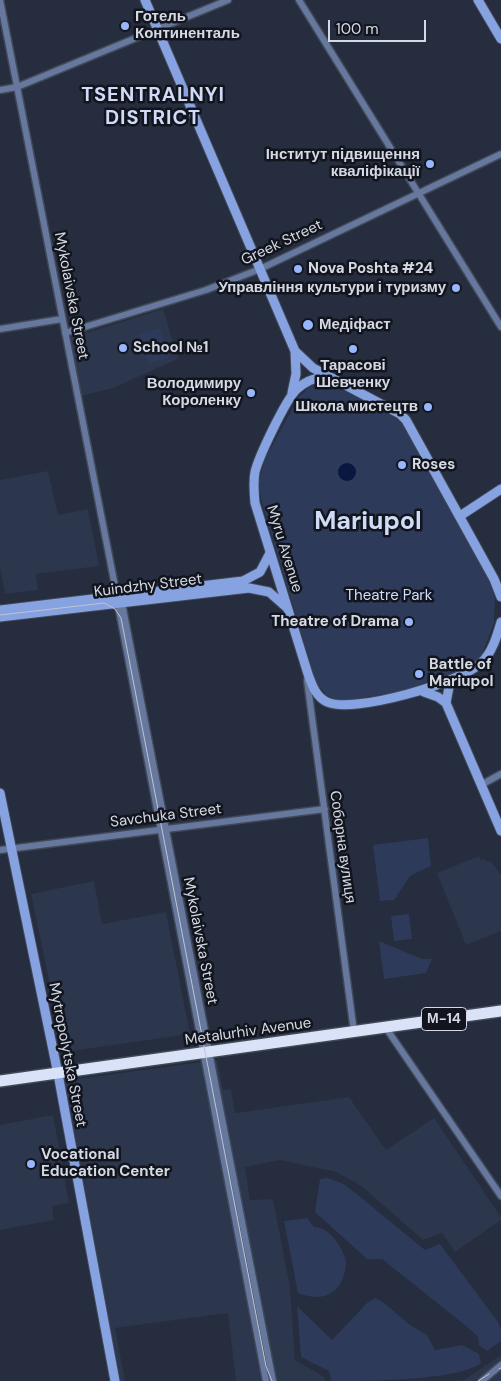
<!DOCTYPE html>
<meta charset="utf-8">
<style>
body{margin:0}
#map{position:relative;width:501px;height:1381px;overflow:hidden;background:#252d3e;font-family:"DM Sans",sans-serif}
canvas{display:block}
.scale{position:absolute;left:328px;top:20px;width:98px;height:22px;box-sizing:border-box;border:2px solid #d4d9e4;border-top:0;padding-left:6px;font-size:15px;line-height:18px;white-space:nowrap;color:#d4d9e4;-webkit-text-stroke:4px #12151d;paint-order:stroke}
</style>
<div id="map">
<canvas width="501" height="1381"></canvas>
<div class="scale">100 m</div>
</div>
<script>
const c = document.querySelector('canvas').getContext('2d');
c.lineJoin = 'round';
function fill(path, color) { c.fillStyle = color; c.fill(path, 'evenodd'); }
function stroke(path, color, width, dash) { c.strokeStyle = color; c.lineWidth = width; c.lineCap = dash ? 'butt' : 'round'; c.setLineDash(dash || []); c.stroke(path); }
function write(font, color, halo, rows, align = 'center') {
  c.font = font + ' "DM Sans",sans-serif'; c.lineWidth = 5; c.setLineDash([]); c.textBaseline = 'middle'; c.strokeStyle = halo; c.fillStyle = color; for (const [text, x, y, turn = 0] of rows) {
    c.save(); c.translate(x, y); c.rotate((+turn || 0) * Math.PI / 180); c.textAlign = isNaN(turn) ? turn : align; if (halo) c.strokeText(text, 0, 0); c.fillText(text, 0, 0); c.restore();
  }
}
fill(new Path2D(`
 M 163,309 L 178,359 L 113,388 L 81,396 L 70,338 Z
 M 48,471 L 58,515 L 88,509 L 99,566 L 36,574 L 38,590 L 5,594 L 0,567 L 0,480 Z
 M 479,856 L 481,860 L 485,859 L 487,862 L 491,861 L 501,875 L 501,931 L 466,945 L 437,873 Z
 M 94,881 L 102,924 L 166,912 L 190,1034 L 64,1052 L 31,894 Z
 M 217,1060 L 223,1090 L 231,1089 L 235,1113 L 349,1097 L 386,1150 L 434,1118 L 501,1217 L 501,1220 L 455,1252 L 442,1233 L 423,1240 L 360,1185 L 336,1172 L 280,1160 L 245,1167 L 250,1200 L 273,1199 L 290,1287 L 295,1360 L 324,1377 L 325,1381 L 236,1381 L 228,1313 L 115,1328 L 125,1381 L 118,1381 L 63,1081 Z
 M 53,1115 L 69,1203 L 52,1206 L 54,1220 L 0,1230 L 0,1125 Z
 M 501,1355 L 501,1381 L 454,1381 L 464,1380 Z`), '#2c364c');
fill(new Path2D(`
 M 160,328 L 169,358 L 148,364 L 139,334 Z
 M 317,384 C 338,384 386,409 402,423 L 490,581 L 495,597 L 494,623 L 481,657 L 469,667 L 418,688 L 350,700 L 333,699 L 326,695 L 316,682 L 261,499 L 259,481 L 265,459 L 298,398 L 309,387 Z
 M 428,838 L 431,866 L 410,876 L 394,900 L 380,901 L 373,845 Z
 M 409,914 L 412,939 L 394,941 L 391,916 Z
 M 379,941 L 422,959 L 432,959 L 426,973 L 384,979 Z
 M 327,1178 L 342,1183 L 353,1191 L 425,1250 L 440,1244 L 498,1322 L 501,1330 L 501,1341 L 487,1351 L 479,1345 L 478,1337 L 471,1330 L 382,1259 L 367,1259 L 315,1212 L 320,1179 Z
 M 307,1218 L 314,1227 C 330,1227 342,1247 346,1261 C 345,1292 325,1304 298,1293 L 284,1221 Z
 M 375,1298 L 383,1302 L 410,1325 L 427,1335 L 435,1350 L 462,1345 L 479,1354 L 481,1363 C 458,1381 364,1381 331,1381 L 329,1371 L 301,1357 L 297,1306 L 332,1340 L 367,1303 Z`), '#2d3a59');
fill(new Path2D(`
 M338 472a9 9 0 1 1 18 0a9 9 0 1 1-18 0Z`), '#091741');
const street = new Path2D(`
 M 0,0 L 117,596 L 122,603 L 273,1381
 M 299,0 L 501,327
 M 0,90 L 17,87 L 228,0
 M 0,329 L 62,319
 M 65,333 L 206,290 L 260,269 L 501,154
 M 117,600 L 266,1381
 M 307,680 L 354,1032
 M 481,785 L 501,774
 M 0,850 L 325,809
 M 386,1028 L 501,1196
 M 482,1381 L 501,1365`);
const secondary = new Path2D(`
 M 145,0 L 295,351 L 313,368 L 400,414 L 406,420 L 494,579 L 501,597
 M 478,0 L 501,39
 M 329,378 C 318,376 306,381 297,389 C 286,399 259,456 255,472 C 253,482 254,492 255,503 L 308,674 C 312,685 316,697 327,702 C 353,714 460,683 481,663 C 492,653 497,636 501,622
 M 292,393 L 296,374 L 295,351
 M 460,516 L 501,489
 M 0,610 L 243,581 L 260,572 L 270,553
 M 0,617 L 249,588 L 269,592 L 286,607
 M 424,692 L 438,697 L 446,703 L 501,831
 M 446,703 L 449,687 L 456,678
 M 0,793 L 58,1074 L 115,1381`);
const highway = new Path2D(`
 M 0,1081 L 501,1011`);
stroke(street, '#414959', 9);
stroke(secondary, '#414959', 11);
stroke(highway, '#414959', 14);
stroke(street, '#67789f', 6);
stroke(secondary, '#87a2e0', 9);
stroke(highway, '#d9e2f6', 11);
stroke(new Path2D(`
 M 0,615 L 104,603 L 115,609 L 121,618 L 266,1366 L 272,1381
 M 499,1369 L 501,1368
 M 478,1381 L 489,1374`), '#bfc5d0', 1);
for (const [x, y, r, color] of [
 [125,26,5,"#97b6fd"],
 [430,164,5,"#97b6fd"],
 [298,269,5,"#97b6fd"],
 [456,288,5,"#97b6fd"],
 [308,325,6,"#97b6fd"],
 [123,348,5,"#97b6fd"],
 [353,349,5,"#97b6fd"],
 [251,393,5,"#97b6fd"],
 [428,407,5,"#97b6fd"],
 [402,465,5,"#97b6fd"],
 [409,622,5,"#97b6fd"],
 [419,674,5,"#97b6fd"],
 [31,1164,5,"#97b6fd"]
]) { const dot = new Path2D(); dot.arc(x, y, r, 0, 2 * Math.PI); c.fillStyle = color; c.fill(dot); stroke(dot, '#12151d', 2); }
for (const [x, y, w] of [
 [444,1019,45]
]) { const box = new Path2D(); box.roundRect(x - w / 2, y - 11.5, w, 23, 4); c.fillStyle = '#12151d'; c.fill(box); stroke(box, '#d4d9e4', 1); }
write('bold 14px', '#d4d9e4', null, [
 ["М-14",444,1019]
]);
write('bold 15px', '#d4d9e4', '#12151d', [
 ["Готель",135,17],
 ["Континенталь",135,34],
 ["Інститут підвищення",420,155,"right"],
 ["кваліфікації",420,172,"right"],
 ["Nova Poshta #24",308,269],
 ["Управління культури і туризму",446,288,"right"],
 ["Медіфаст",319,325],
 ["School №1",133,348],
 ["Тарасові",353,366,"center"],
 ["Шевченку",353,383,"center"],
 ["Володимиру",241,384,"right"],
 ["Короленку",241,401,"right"],
 ["Школа мистецтв",418,407,"right"],
 ["Roses",412,465],
 ["Theatre of Drama",399,622,"right"],
 ["Battle of",429,665],
 ["Mariupol",429,682],
 ["Vocational",41,1155],
 ["Education Center",41,1172]
], 'left');
write('15px', '#d4d9e4', '#12151d', [
 ["Greek Street",282,243,-25],
 ["Mykolaivska Street",71,296,79],
 ["Myru Avenue",284,549,73],
 ["Kuindzhy Street",148,586,-7],
 ["Savchuka Street",166,816,-7],
 ["Соборна вулиця",342,847,82],
 ["Mykolaivska Street",200,941,79],
 ["Metalurhiv Avenue",248,1032,-8],
 ["Mytropolytska Street",67,1055,79]
]);
write('15px', '#d1dffe', '#12151d', [
 ["Theatre Park",389,596]
]);
c.letterSpacing = '1px';
write('bold 20px', '#d0dcf7', '#12151d', [
 ["TSENTRALNYI",153,96],
 ["DISTRICT",153,119]
]);
c.letterSpacing = '0px';
write('bold 25px', '#d0dcf7', '#12151d', [
 ["Mariupol",368,522]
]);
</script>
